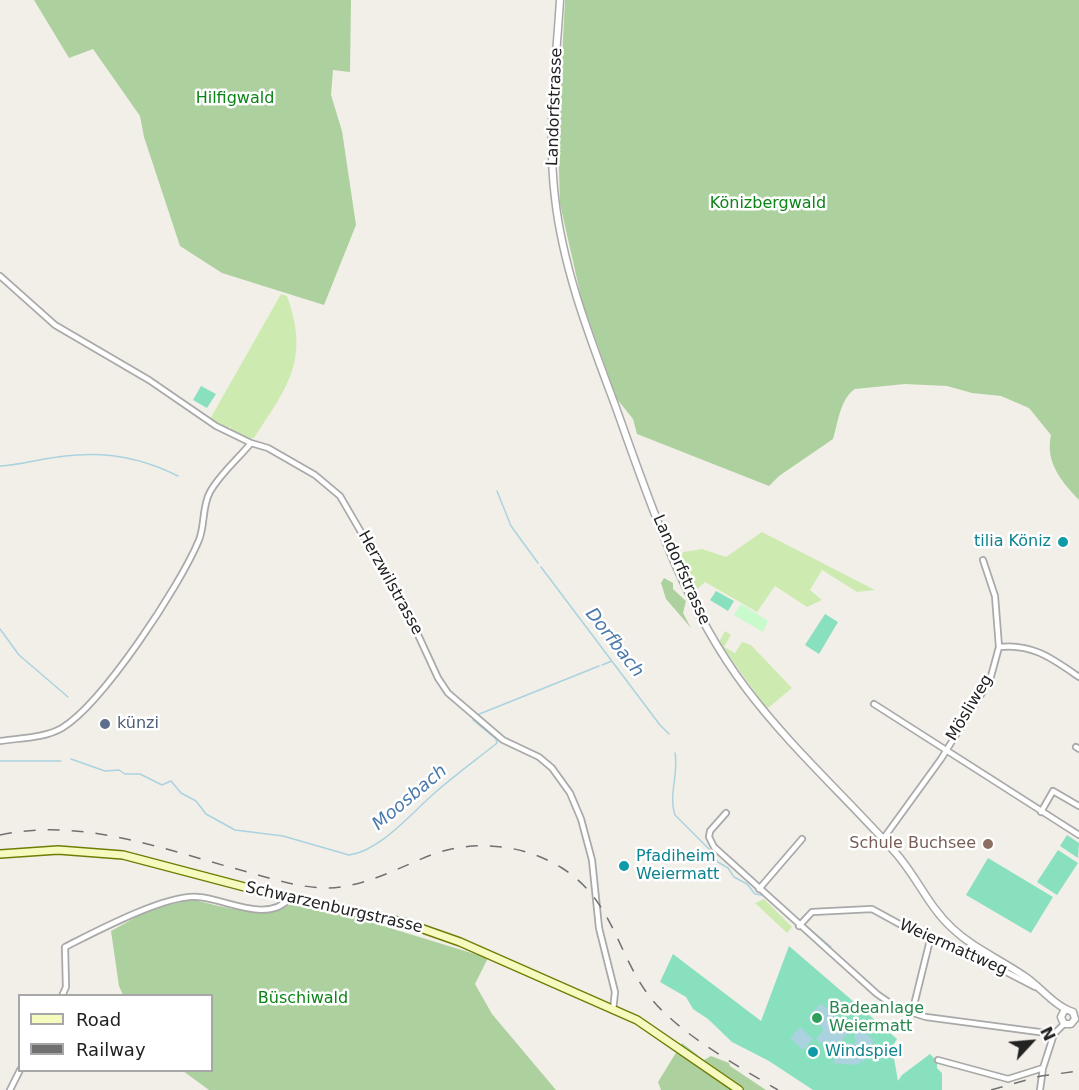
<!DOCTYPE html>
<meta charset="utf-8">
<style>
body{margin:0}
#map{position:relative;width:1079px;height:1090px;overflow:hidden;background:#f2efe9;font-family:"DejaVu Sans",sans-serif}
canvas{display:block}
.legend{position:absolute;left:18px;top:994px;width:195px;height:78px;box-sizing:border-box;background:#fff;border:2px solid #a7a7a7;margin:0;padding:8px 10px;list-style:none;font-size:18px;color:#222}
.legend li{display:flex;align-items:center;gap:12px;height:30px}
.legend b{width:30px;border:2px solid #a7a7a7}
.north{position:absolute;left:1001px;top:1012px;width:60px;height:60px;-webkit-text-stroke:4px #fff;paint-order:stroke;rotate:64deg;font-size:16px;font-weight:700;line-height:24px;text-align:center;color:#222}
.north::after{content:'';display:block;margin:auto;width:21px;height:27px;background:#222;clip-path:polygon(50% 0,100% 100%,50% 72%,0 100%)}
</style>
<div id="map">
<canvas width="1079" height="1090"></canvas>
<ul class="legend">
<li><b style="height:8px;background:#f7fabf"></b>Road</li>
<li><b style="height:8px;background:#707070"></b>Railway</li>
</ul>
<div class="north">N</div>
</div>
<script>
const c = document.querySelector('canvas').getContext('2d');
c.lineJoin = 'round';
function fill(path, color) { c.fillStyle = color; c.fill(path, 'evenodd'); }
function stroke(path, color, width, dash) { c.strokeStyle = color; c.lineWidth = width; c.lineCap = dash ? 'butt' : 'round'; c.setLineDash(dash || []); c.stroke(path); }
function write(font, color, halo, rows, align = 'center') {
  c.font = font + ' "DejaVu Sans",sans-serif'; c.lineWidth = 5; c.setLineDash([]); c.textBaseline = 'middle'; c.strokeStyle = halo; c.fillStyle = color; for (const [text, x, y, turn = 0] of rows) {
    c.save(); c.translate(x, y); c.rotate((+turn || 0) * Math.PI / 180); c.textAlign = isNaN(turn) ? turn : align; if (halo) c.strokeText(text, 0, 0); c.fillText(text, 0, 0); c.restore();
  }
}
fill(new Path2D(`
 M 281,294 L 287,296 C 310,360 288,386 254,438 L 248,439 L 230,430 L 231,426 L 227,429 L 210,419 Z
 M 762,532 L 875,590 L 857,592 L 822,570 L 810,590 L 822,600 L 807,607 L 775,586 L 757,612 L 705,582 L 693,593 L 678,564 L 683,552 L 702,549 L 726,557 Z
 M 725,631 L 731,635 L 724,647 L 735,653 L 742,642 L 751,645 L 792,688 L 767,709 L 719,642 Z
 M 764,899 L 792,927 L 787,933 L 755,903 Z`), '#cdebb0');
fill(new Path2D(`
 M 34,0 L 351,0 L 350,72 L 333,70 L 331,95 L 342,131 L 356,225 L 324,305 L 222,273 L 180,246 L 144,137 L 140,116 L 93,49 L 69,58 Z
 M 565,0 L 1079,0 L 1079,500 C 1061,481 1045,462 1051,435 L 1029,408 L 1001,396 L 972,393 L 947,386 L 905,384 L 855,389 C 840,399 838,423 833,439 L 779,476 L 769,486 L 637,434 L 633,419 L 617,399 L 582,301 L 560,204 L 558,137 Z
 M 664,578 L 673,583 L 673,589 L 686,601 L 683,613 L 691,628 L 666,599 L 661,583 Z
 M 191,899 C 216,905 270,922 290,904 L 344,914 L 488,958 L 475,984 L 492,1014 L 556,1090 L 209,1090 L 183,1071 L 212,1070 L 212,996 L 123,995 L 119,986 L 111,931 L 147,911 Z
 M 682,1043 L 704,1060 L 711,1056 L 729,1063 L 730,1066 L 766,1090 L 661,1090 L 658,1082 Z`), '#add19e');
fill(new Path2D(`
 M 741,604 L 768,621 L 763,632 L 734,615 Z`), '#c8facc');
fill(new Path2D(`
 M 201,386 L 216,394 L 207,408 L 193,400 Z
 M 716,591 L 734,601 L 728,611 L 710,600 Z
 M 825,614 L 838,622 L 819,654 L 805,645 Z
 M 1067,835 L 1079,843 L 1078,858 L 1060,846 Z
 M 1058,850 L 1078,863 L 1057,895 L 1037,882 Z
 M 988,858 L 1053,897 L 1031,933 L 966,895 Z
 M 789,946 L 897,1039 L 892,1047 L 898,1081 L 902,1075 L 930,1054 L 937,1061 L 937,1068 L 942,1073 L 942,1090 L 813,1090 L 769,1061 L 732,1042 L 708,1019 L 693,1009 L 686,997 L 660,982 L 673,954 L 761,1021 Z`), '#88e0be');
fill(new Path2D(`
 M 821,1003 L 851,1030 L 832,1052 L 816,1039 L 824,1029 L 808,1018 Z
 M 800,1027 L 813,1039 L 803,1050 L 790,1038 Z
 M 860,1027 L 873,1040 L 871,1056 L 856,1065 L 832,1063 L 848,1042 L 853,1045 L 856,1041 L 854,1037 Z`), '#aad3df');
stroke(new Path2D(`
 M 0,466 C 22,465 43,458 65,456 C 105,451 143,458 178,476
 M 497,491 L 511,526 L 538,563
 M 541,567 L 660,725 L 669,734
 M 0,629 L 19,655 L 68,697
 M 602,665 L 612,661
 M 477,715 L 599,666
 M 675,753 C 679,773 668,796 675,815 L 709,849 L 718,862 L 728,868 L 734,877 L 747,884 L 755,894 L 762,895
 M 71,759 L 105,771 L 119,770 L 125,774 L 140,774 L 162,785 L 171,781 L 181,793 L 196,801 L 206,814 L 235,830 L 283,836 L 349,855 C 381,851 414,810 438,790 C 457,774 477,759 497,743 L 496,739 L 473,720
 M 0,761 L 61,761
 M 769,894 L 831,947`), '#aad3df', 1.5);
const minor = new Path2D(`
 M 0,276 L 55,325 L 149,380 L 216,426 L 251,443 L 268,448 L 315,475 L 340,496 L 407,611 L 438,678 L 448,693 L 503,740 L 539,757 L 552,768 L 570,793 L 581,819 L 592,860 L 599,928 L 615,992 L 613,1010
 M 999,647 C 1032,643 1053,659 1079,677
 M 874,704 L 1079,835
 M 0,741 C 20,738 45,738 62,728 C 103,703 180,586 199,540 C 205,525 202,506 210,492 C 220,474 238,459 251,443
 M 1076,747 L 1079,749
 M 1041,812 L 1053,791 L 1079,806
 M 726,813 L 710,831 L 709,837 L 714,847 L 877,994 L 897,1008 L 926,1017 L 1054,1034 L 1064,1024
 M 883,839 L 941,759 L 990,680 L 999,647 L 995,596 L 983,560
 M 759,889 L 802,839
 M 799,926 L 812,912 L 872,909 L 925,938 L 979,958 L 1035,987
 M 62,996 L 66,987 L 65,947 C 95,932 166,894 198,897 C 227,899 267,924 290,898
 M 912,1013 L 930,940
 M 938,1060 L 1008,1079 L 1043,1068
 M 10,1090 L 20,1070
 M 1040,1090 L 1043,1068 L 1054,1034`);
const tertiary = new Path2D(`
 M 560,0 C 556,65 547,132 555,198 C 563,269 590,338 615,405 C 650,502 682,603 745,687 C 790,747 845,796 894,851 C 916,875 928,906 952,928 C 974,949 1002,960 1027,978 C 1042,989 1056,1007 1073,1012 L 1075,1019
 M 1064,1011 L 1061,1017 L 1064,1024 L 1071,1024 L 1075,1019`);
const secondary = new Path2D(`
 M 0,854 L 58,850 L 123,855 L 256,890 L 406,923 L 460,942 L 637,1020 L 739,1090`);
stroke(minor, '#a9a9a9', 8);
stroke(tertiary, '#a9a9a9', 9);
stroke(secondary, '#707d05', 10);
stroke(minor, '#fff', 4.5);
stroke(tertiary, '#fff', 6);
stroke(secondary, '#f7fabf', 7);
stroke(new Path2D(`
 M 0,835 C 83,817 165,850 244,871 C 270,878 296,887 324,888 C 364,888 395,869 431,855 C 474,839 523,844 562,868 C 614,901 616,953 650,997 C 678,1033 739,1067 778,1090
 M 991,1090 L 1041,1076 L 1079,1071`), '#707070', 1.5, [12, 12]);
for (const [x, y, r, color] of [
 [1063,542,6,"#0f9aa8"],
 [105,724,6,"#5c6f8a"],
 [988,844,6,"#8d6e63"],
 [624,866,6,"#0f9aa8"],
 [817,1018,6,"#2e9e5b"],
 [813,1052,6,"#0f9aa8"]
]) { const dot = new Path2D(); dot.arc(x, y, r, 0, 2 * Math.PI); c.fillStyle = color; c.fill(dot); stroke(dot, '#fff', 2); }
write('16px', '#0c8416', '#fff', [
 ["Hilfigwald",235,99],
 ["Könizbergwald",768,204],
 ["Büschiwald",303,999]
]);
write('16px', '#222', '#fff', [
 ["Landorfstrasse",555,107,-88],
 ["Landorfstrasse",681,570,66],
 ["Herzwilstrasse",390,583,61],
 ["Mösliweg",970,708,-59],
 ["Schwarzenburgstrasse",334,908,13],
 ["Weiermattweg",953,948,24]
]);
write('16px', '#0d838f', '#fff', [
 ["tilia Köniz",1051,542,"right"],
 ["Pfadiheim",636,857],
 ["Weiermatt",636,875],
 ["Windspiel",825,1052]
], 'left');
write('16px', '#4e5e75', '#fff', [
 ["künzi",117,724]
], 'left');
write('16px', '#785e54', '#fff', [
 ["Schule Buchsee",976,844]
], 'right');
write('16px', '#27864d', '#fff', [
 ["Badeanlage",829,1009],
 ["Weiermatt",829,1027]
], 'left');
write('italic 18px', '#4a7aab', '#fff', [
 ["Dorfbach",614,643,52],
 ["Moosbach",410,798,-40]
]);
</script>
